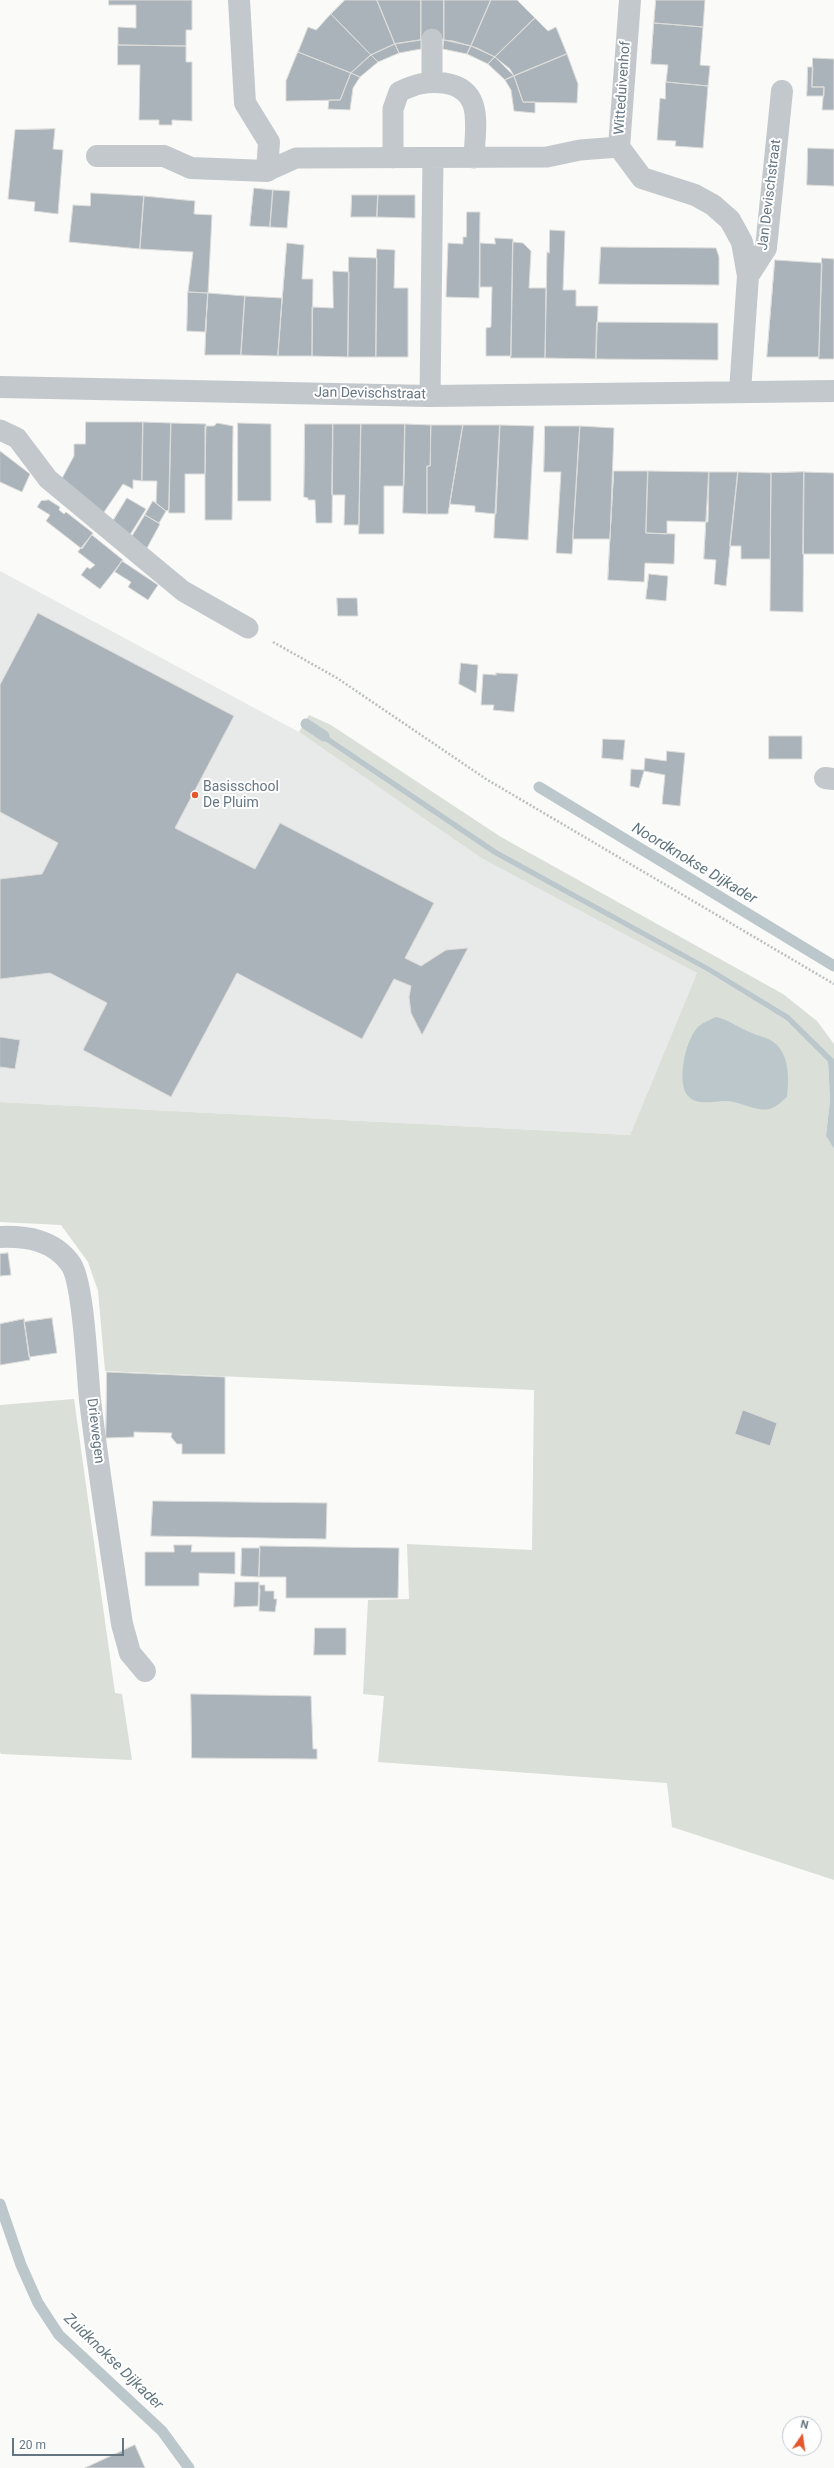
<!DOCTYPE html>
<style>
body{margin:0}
#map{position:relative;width:834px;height:2468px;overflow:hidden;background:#fafaf8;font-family:Roboto,sans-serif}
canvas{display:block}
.north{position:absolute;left:782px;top:2416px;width:40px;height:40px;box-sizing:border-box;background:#fff;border:1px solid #c1c8cd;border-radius:50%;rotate:13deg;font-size:11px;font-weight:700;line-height:16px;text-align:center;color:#657683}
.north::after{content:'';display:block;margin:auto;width:14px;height:18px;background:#e4572e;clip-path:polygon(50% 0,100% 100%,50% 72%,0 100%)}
.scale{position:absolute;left:12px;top:2438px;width:112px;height:18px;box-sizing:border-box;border:2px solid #657683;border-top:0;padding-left:5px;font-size:12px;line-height:14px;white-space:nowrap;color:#657683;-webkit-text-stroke:3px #fff;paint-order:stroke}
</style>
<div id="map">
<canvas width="834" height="2468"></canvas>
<div class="north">N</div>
<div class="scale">20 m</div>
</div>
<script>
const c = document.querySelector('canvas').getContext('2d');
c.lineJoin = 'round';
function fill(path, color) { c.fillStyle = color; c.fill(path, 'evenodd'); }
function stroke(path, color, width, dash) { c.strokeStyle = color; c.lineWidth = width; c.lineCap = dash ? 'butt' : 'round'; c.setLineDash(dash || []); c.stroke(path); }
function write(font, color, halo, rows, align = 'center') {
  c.font = font + ' Roboto,sans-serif'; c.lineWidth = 4; c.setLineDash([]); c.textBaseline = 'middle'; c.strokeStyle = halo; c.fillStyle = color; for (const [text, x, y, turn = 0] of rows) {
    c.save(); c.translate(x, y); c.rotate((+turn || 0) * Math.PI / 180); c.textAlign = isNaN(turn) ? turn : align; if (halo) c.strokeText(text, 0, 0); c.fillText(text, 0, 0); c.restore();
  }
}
fill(new Path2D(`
 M 0,571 L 299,732 L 481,858 L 697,973 L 630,1135 L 0,1102 Z`), '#e8e9e9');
fill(new Path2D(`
 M 309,715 L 331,725 L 501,837 L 783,994 L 817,1021 L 834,1044 L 834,1059 L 789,1015 L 710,967 L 497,850 L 313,726 L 310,731 L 494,855 L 708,972 L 786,1020 L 828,1062 L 830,1100 L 826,1136 L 834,1149 L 834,1880 L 672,1827 L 667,1783 L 378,1762 L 384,1696 L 363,1694 L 368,1600 L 409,1599 L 407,1544 L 532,1550 L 534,1390 L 105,1371 L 98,1291 L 88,1262 L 61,1225 L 0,1222 L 0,1102 L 630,1135 L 697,973 L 481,858 L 299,732 Z
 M 74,1399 L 115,1693 L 122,1694 L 132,1760 L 1,1754 L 0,1752 L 0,1405 Z`), '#dadfd7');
fill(new Path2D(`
 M 313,726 L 497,850 L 710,967 L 789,1015 L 834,1059 L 834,1149 L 826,1136 L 830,1100 L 828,1062 L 786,1020 L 708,972 L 494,855 L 310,731 Z
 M 716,1017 C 729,1020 739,1028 752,1033 C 758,1036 766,1037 772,1041 C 790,1053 789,1079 787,1097 C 783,1100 777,1107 772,1108 C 760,1113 745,1104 733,1102 C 720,1098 701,1108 689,1097 C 675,1084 686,1037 699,1026 C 704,1022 710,1020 716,1017 Z`), '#bbc7cb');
stroke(new Path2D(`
 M 306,724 L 324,736
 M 539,787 L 834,966
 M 0,2204 L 21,2265 L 38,2303 L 59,2335 L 162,2431 L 189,2468`), '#bbc7cb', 11);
const building = new Path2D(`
 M 109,0 L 192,0 L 192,30 L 186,30 L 186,46 L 118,45 L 118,27 L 136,28 L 136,5 L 109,5 Z
 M 345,0 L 377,0 L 395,44 L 371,55 L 331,14 Z
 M 377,0 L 421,0 L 421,40 L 395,44 Z
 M 421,0 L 444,0 L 444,39 L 421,39 Z
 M 444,0 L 491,0 L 471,46 L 444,40 Z
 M 491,0 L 517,0 L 535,18 L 495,57 L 471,46 Z
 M 656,0 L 705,0 L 703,27 L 654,23 Z
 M 331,14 L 371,55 L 351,73 L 298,52 L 308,27 L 316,30 Z
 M 535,18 L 548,31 L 556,27 L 567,54 L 514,76 L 495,57 Z
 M 654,23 L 703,27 L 700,65 L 710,66 L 708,86 L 666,82 L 668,65 L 651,64 Z
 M 421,40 L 421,49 L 399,53 L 395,44 Z
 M 444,40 L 453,41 L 471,46 L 467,54 L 443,49 Z
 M 395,44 L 399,53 L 378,62 L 371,55 Z
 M 118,45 L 186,46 L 186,62 L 192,62 L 192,121 L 172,120 L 172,125 L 159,125 L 159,120 L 139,120 L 140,65 L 118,65 Z
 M 471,46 L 477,48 L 495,57 L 488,64 L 467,54 Z
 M 298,52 L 351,73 L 340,100 L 286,101 L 286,81 Z
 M 567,54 L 578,84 L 577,103 L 523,102 L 514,76 Z
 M 371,55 L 378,62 L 360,77 L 351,73 Z
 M 495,57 L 510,69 L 514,76 L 505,80 L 488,64 Z
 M 813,58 L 834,59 L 834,110 L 822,110 L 824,87 L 812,87 Z
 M 808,67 L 813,67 L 812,87 L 824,87 L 824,96 L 807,96 Z
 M 351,73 L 360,77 L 353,88 L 350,110 L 328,109 L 329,100 L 340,100 Z
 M 514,76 L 523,102 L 535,102 L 535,113 L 514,111 L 511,90 L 505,80 Z
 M 666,82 L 708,86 L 703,148 L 675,146 L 676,141 L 657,140 L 660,98 L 665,99 Z
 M 55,129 L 53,149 L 63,150 L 58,214 L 34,211 L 35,202 L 8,199 L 15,130 Z
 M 808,148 L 834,149 L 834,186 L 807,185 Z
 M 254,188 L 273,190 L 270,227 L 250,226 Z
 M 273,190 L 290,191 L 287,228 L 270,227 Z
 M 91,193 L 144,196 L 140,249 L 69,242 L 73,205 L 90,206 Z
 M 352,195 L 378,195 L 377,217 L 351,217 Z
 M 378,195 L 415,195 L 415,218 L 377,217 Z
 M 144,196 L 195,201 L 194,214 L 212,215 L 208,293 L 188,292 L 193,252 L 140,249 Z
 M 467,212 L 480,212 L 479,298 L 446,297 L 448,243 L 463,244 L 463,237 L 466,237 Z
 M 550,230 L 565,231 L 563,290 L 576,290 L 576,306 L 598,306 L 596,359 L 545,358 L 547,252 L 549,253 Z
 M 495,238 L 513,239 L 511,356 L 486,356 L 486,328 L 491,327 L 492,287 L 480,287 L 480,243 L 495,244 Z
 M 513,242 L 523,243 L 531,251 L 529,288 L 546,288 L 545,358 L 511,358 Z
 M 287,243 L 304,245 L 302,279 L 313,279 L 312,356 L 278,356 Z
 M 601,247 L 716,248 L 719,257 L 719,285 L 599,284 Z
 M 377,249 L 395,250 L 394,288 L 408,288 L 408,357 L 376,357 Z
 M 349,257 L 377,258 L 376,357 L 348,357 Z
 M 822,258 L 834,259 L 834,359 L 819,359 Z
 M 775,260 L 822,263 L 819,357 L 767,357 Z
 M 333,271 L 349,272 L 348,357 L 312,356 L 312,307 L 333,308 Z
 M 188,292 L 208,293 L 205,332 L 187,331 Z
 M 208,293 L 245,296 L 241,355 L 205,355 Z
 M 245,296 L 282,298 L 278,356 L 241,355 Z
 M 597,322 L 718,323 L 718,360 L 596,359 Z
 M 86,422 L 143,422 L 142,481 L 133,480 L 133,489 L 123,484 L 100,518 L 60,482 L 74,456 L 74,444 L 85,444 Z
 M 143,422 L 171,423 L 169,510 L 166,511 L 156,503 L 157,481 L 142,481 Z
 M 171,423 L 206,424 L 205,474 L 185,474 L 185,513 L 169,513 Z
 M 217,423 L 233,426 L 232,520 L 205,520 L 205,426 L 214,426 Z
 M 238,423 L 271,424 L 271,501 L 238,501 Z
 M 305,424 L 333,424 L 332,523 L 316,523 L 315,500 L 308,500 L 308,498 L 304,497 Z
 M 333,424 L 361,424 L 359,525 L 344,525 L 345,495 L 332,495 Z
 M 361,424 L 405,424 L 404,486 L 384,486 L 384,534 L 359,534 Z
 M 405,424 L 431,425 L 430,466 L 427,466 L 427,514 L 403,513 Z
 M 431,425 L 463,425 L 448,514 L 427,514 L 427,466 L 430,466 Z
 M 463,425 L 500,425 L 496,514 L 475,512 L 475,506 L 450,504 Z
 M 500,425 L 534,426 L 528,540 L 494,538 Z
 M 545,426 L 580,426 L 572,554 L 556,553 L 561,472 L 544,472 Z
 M 580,426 L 614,428 L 610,539 L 573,539 Z
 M 0,451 L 30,474 L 22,492 L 0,482 Z
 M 614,471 L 648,471 L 646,533 L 675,534 L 674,564 L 645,563 L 644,582 L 608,580 Z
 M 648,471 L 709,472 L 708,522 L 667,521 L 667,534 L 646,533 Z
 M 709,472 L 738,472 L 726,586 L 714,584 L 716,560 L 704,559 Z
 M 738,472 L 771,473 L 770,559 L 741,559 L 741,546 L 730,546 Z
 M 804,472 L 803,612 L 770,611 L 771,473 Z
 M 804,472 L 834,473 L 834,554 L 803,554 Z
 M 127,498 L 146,509 L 128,538 L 110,526 Z
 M 49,500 L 60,507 L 59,510 L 64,514 L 66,512 L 93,533 L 82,549 L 46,521 L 50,515 L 37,507 L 41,501 Z
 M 153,501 L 166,511 L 159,523 L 145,515 Z
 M 145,515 L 160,524 L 147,548 L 131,538 Z
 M 92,535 L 123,560 L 100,589 L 81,575 L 87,567 L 90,569 L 95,565 L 78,552 Z
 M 122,561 L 158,585 L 148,600 L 128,587 L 131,582 L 115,572 Z
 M 649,574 L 668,576 L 666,601 L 646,599 Z
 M 337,598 L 357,598 L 358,616 L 338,616 Z
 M 38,613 L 234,716 L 175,828 L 255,869 L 280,823 L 434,903 L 405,958 L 421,966 L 446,950 L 468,948 L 422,1035 L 411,1013 L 409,997 L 411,986 L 394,979 L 362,1039 L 237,973 L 171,1097 L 83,1050 L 107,1003 L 50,973 L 0,979 L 0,879 L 42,874 L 58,843 L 0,812 L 0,685 Z
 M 461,663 L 478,665 L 476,693 L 459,684 Z
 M 496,673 L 518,674 L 514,712 L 493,710 L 494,705 L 481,705 L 483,674 L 496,675 Z
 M 769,736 L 802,736 L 802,759 L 769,759 Z
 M 603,739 L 625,740 L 623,760 L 602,758 Z
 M 667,751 L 685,753 L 680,806 L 662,804 L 665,775 L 644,771 L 639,788 L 630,786 L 631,769 L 644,770 L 645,758 L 666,761 Z
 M 0,1037 L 20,1040 L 15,1069 L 0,1067 Z
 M 8,1253 L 11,1275 L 0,1276 L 0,1254 Z
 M 52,1318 L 57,1353 L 29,1357 L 24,1322 Z
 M 24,1319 L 30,1360 L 0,1365 L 0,1324 Z
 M 107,1372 L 225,1377 L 225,1454 L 182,1454 L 182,1444 L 177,1444 L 171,1437 L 172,1433 L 134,1432 L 134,1437 L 106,1438 Z
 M 743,1410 L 777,1423 L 770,1446 L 735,1434 Z
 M 153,1501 L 327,1503 L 326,1539 L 151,1536 Z
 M 174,1545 L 192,1545 L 191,1552 L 235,1552 L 235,1574 L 199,1573 L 199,1586 L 145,1586 L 145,1552 L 174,1552 Z
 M 260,1546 L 399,1548 L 398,1598 L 286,1598 L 286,1577 L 259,1577 Z
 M 242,1548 L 260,1548 L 259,1577 L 241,1576 Z
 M 235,1582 L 259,1582 L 258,1606 L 234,1607 Z
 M 259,1585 L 265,1585 L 265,1591 L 274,1591 L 274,1599 L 277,1599 L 275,1612 L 259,1611 L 260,1590 Z
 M 315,1628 L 346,1628 L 346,1655 L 314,1655 Z
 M 191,1694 L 311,1696 L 313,1749 L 317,1749 L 317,1759 L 192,1758 Z
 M 135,2445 L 145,2468 L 85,2468 Z`);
fill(building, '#aab3b9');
stroke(building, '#dcdcda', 1);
stroke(new Path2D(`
 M 273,642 L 337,678 L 486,779 L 834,984`), '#bbbfc2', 2.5, [2, 2]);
stroke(new Path2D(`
 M 432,82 L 432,39
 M 393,158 L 393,109 L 399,92 C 415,84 427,81 444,83 C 485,89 475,127 474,158
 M 267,171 L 296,158 L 547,157 L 580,150 L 619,147
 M 430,396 L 433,159
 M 0,430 L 17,438 L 48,479 L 183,591 L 248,628`), '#c3c8cc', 21);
stroke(new Path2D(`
 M 630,0 L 619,147 L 642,178 L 695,195 L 713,205 L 730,220 L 742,242 L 748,276
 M 97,156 L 164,156 L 191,168 L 267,171 L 269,142 L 245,103 L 239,0
 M 0,387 L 430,396 L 834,391
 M 740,391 L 748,276 L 766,248 L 782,91
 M 825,778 L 834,779
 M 0,1237 C 27,1236 53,1240 70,1263 C 84,1280 87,1373 90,1400 C 99,1475 111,1550 122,1624 L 130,1653 L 145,1671`), '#c3c8cc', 22);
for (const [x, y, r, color] of [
 [195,795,4,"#e4572e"]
]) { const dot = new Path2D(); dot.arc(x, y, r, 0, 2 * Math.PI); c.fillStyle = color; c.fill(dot); stroke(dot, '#fff', 1.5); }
write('14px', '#657683', '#fff', [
 ["Witteduivenhof",623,88,-86],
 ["Jan Devischstraat",770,195,-83],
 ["Jan Devischstraat",370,394,1],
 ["Driewegen",95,1431,83]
]);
write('14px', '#657683', '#fff', [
 ["Basisschool",203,787],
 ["De Pluim",203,803]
], 'left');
write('italic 15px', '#60757c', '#fff', [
 ["Noordknokse Dijkader",694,864,31],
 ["Zuidknokse Dijkader",113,2362,44]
]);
</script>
